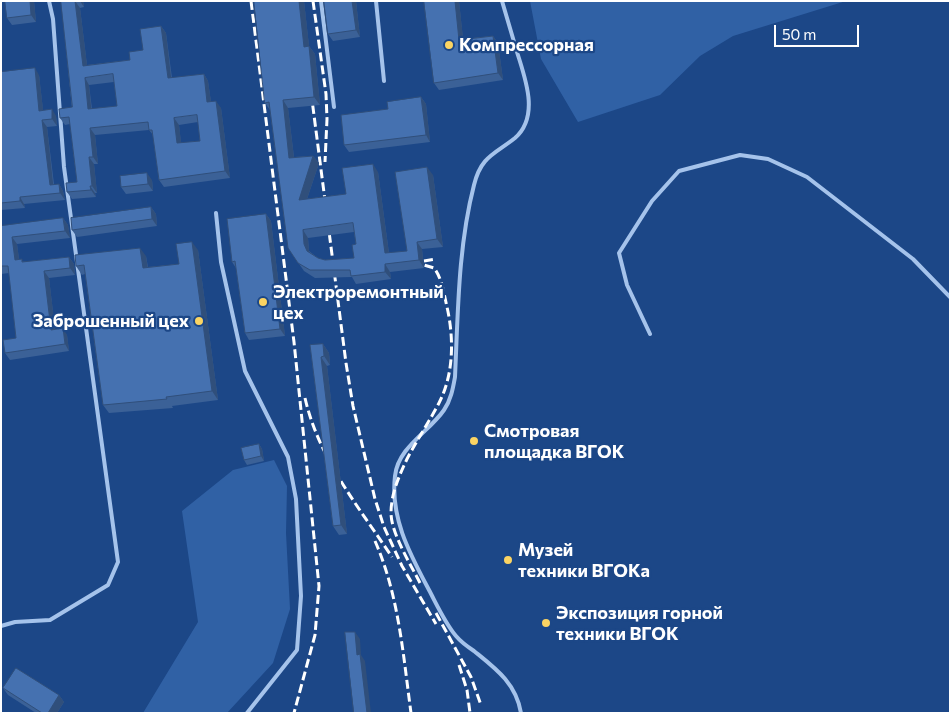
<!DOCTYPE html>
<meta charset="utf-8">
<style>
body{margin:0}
#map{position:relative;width:951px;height:714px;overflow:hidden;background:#1c4787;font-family:Commissioner,sans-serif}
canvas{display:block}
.frame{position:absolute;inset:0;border:2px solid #fff;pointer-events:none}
.scale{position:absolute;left:774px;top:25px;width:85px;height:22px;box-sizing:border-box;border:2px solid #fff;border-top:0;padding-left:6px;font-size:15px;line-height:18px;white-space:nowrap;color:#fff;-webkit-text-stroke:4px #1c4787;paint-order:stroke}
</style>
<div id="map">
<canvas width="951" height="714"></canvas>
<div class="frame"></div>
<div class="scale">50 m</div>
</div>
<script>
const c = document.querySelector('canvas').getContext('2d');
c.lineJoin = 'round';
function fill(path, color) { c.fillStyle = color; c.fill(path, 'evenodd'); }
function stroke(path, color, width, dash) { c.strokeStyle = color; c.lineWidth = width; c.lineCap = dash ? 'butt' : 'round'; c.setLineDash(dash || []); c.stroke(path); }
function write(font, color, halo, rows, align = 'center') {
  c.font = font + ' Commissioner,sans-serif'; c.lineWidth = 4.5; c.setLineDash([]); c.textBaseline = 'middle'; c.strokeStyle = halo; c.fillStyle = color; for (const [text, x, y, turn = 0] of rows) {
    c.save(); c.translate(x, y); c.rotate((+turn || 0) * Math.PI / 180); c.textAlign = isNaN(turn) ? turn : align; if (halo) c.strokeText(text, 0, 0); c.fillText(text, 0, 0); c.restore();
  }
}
fill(new Path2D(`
 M 530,1 L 846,1 L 733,36 L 700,56 L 660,95 L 578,122 L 541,59 Z
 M 274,460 L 287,486 L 286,533 L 290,609 L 273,663 L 227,713 L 143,713 L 198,622 L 182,511 L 233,470 Z`), '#3061a5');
stroke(new Path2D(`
 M 321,1 L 334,107
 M 376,1 L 384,81
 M 502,1 C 507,18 512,35 517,52 C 525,78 540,116 515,138 C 495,154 481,156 474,185 C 458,247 458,313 455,377 C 453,388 451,400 444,410 C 429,432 398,447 395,476 C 390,518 410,554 429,590 C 437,605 445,623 456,636 C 461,642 468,647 474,651 C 495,668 516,683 521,713
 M 216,213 L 221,262 L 245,371 L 288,457 L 296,499 L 301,596 L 297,650 L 247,713
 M 650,334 L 627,285 L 619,253 L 652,201 L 679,171 L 740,155 L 768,159 L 807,177 L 913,259 L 950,297
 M 1,626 L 15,622 L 50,620 L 108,585 L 118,562 L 64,167 L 53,19 L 49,1`), '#a5c3eb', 4);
stroke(new Path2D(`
 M 251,1 L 294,342 L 319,586 L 315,635 L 294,713
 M 313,1 L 326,94 L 327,119 L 325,162
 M 311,92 L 346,363 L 353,406 L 366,461 L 375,499 L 384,527 L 402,566 L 436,624
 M 424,261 L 436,259
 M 305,398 C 319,459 358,506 392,557
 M 375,541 C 399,596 403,654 411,713
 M 420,583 C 411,565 391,533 391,513 C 391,494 399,476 407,459 C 417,440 429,422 439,403 C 454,374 454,338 447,307 C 444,294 442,278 434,268 L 424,265
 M 436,613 L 471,677 L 481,705
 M 459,665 L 467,690 L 470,713`), '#fff', 3, [9, 4]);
fill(new Path2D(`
 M 34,1 L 36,22 L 12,25 L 7,18 Z
 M 61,1 L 83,1 L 84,7 L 80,8 L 87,65 L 130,60 L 143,50 L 161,26 L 166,33 L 172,78 L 204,74 L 208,81 L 211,102 L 221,108 L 230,178 L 164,187 L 159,180 L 153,135 L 149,130 L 95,135 L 98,164 L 94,164 L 97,193 L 95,193 L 96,197 L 72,199 L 67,192 L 77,182 L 70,124 L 65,125 L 60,118 L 72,107 ZM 114,82 L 117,106 L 92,109 L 89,85 ZM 198,122 L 200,141 L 181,143 L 179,125 Z
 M 304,1 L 309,46 L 315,54 L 320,105 L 288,108 L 294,157 L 313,156 L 319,163 L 307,199 L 346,194 L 378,172 L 389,253 L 407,251 L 433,175 L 443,247 L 422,249 L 424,268 L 390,272 L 391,279 L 356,284 L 352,277 L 315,278 L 304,271 L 288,248 L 270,110 L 265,103 ZM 354,232 L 356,244 L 354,258 L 325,260 L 318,258 L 309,251 L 308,238 Z
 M 324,1 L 356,1 L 360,37 L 333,41 L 328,34 Z
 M 459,1 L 463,39 L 493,36 L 498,43 L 503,80 L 439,90 L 434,83 Z
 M 1,72 L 39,75 L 43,110 L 56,116 L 57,126 L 47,127 L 54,184 L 59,184 L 63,191 L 65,200 L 24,204 L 25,208 L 1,210 Z
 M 421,97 L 426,104 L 430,142 L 349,152 L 344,145 L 388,109 Z
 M 152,180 L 153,191 L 126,194 L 121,187 Z
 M 151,207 L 156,214 L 157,226 L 77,237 L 72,230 Z
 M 266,214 L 271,221 L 285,336 L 249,340 L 245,333 L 236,268 L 232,262 Z
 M 63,218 L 68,225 L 70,238 L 17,244 L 19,259 L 24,262 L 69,257 L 74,264 L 75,275 L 49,278 L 55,329 L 67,335 L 69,351 L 10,360 L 5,353 L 16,338 L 9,273 L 1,274 L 1,226 Z
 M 198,250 L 218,400 L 172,406 L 173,408 L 109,413 L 103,405 L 85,274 L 82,275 L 76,266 L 146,256 L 148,267 L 179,264 Z
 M 323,344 L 329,353 L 330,365 L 327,366 L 347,534 L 339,535 L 333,526 L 310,345 Z
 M 259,444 L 262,449 L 264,461 L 247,465 L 244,460 Z
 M 3,688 L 59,695 L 64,702 L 57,713 L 36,713 L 8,695 Z`), '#3b6197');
fill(new Path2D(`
 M 30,1 L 34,1 L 36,22 L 31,15 Z
 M 75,1 L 80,8 L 88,73 L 83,66 Z
 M 80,1 L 83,1 L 84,7 Z
 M 299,1 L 304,1 L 310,54 L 304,47 Z
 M 352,1 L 356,1 L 360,37 L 356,30 Z
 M 455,1 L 459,1 L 464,47 L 459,40 Z
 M 161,26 L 166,33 L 172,85 L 168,78 Z
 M 493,36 L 498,43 L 503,80 L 498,73 Z
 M 309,46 L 315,54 L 320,105 L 314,97 Z
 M 35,68 L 39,75 L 44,118 L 39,111 Z
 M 204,74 L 208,81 L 212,109 L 207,102 Z
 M 85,78 L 89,85 L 92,116 L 88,109 Z
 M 421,97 L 426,104 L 430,142 L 426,135 Z
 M 283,100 L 288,108 L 295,166 L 289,158 Z
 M 216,101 L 221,108 L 230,178 L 225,171 Z
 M 52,109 L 56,116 L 57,126 L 52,119 Z
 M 174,118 L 179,125 L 182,150 L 177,143 Z
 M 42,120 L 47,127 L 54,192 L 50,185 Z
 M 90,128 L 95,135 L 98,164 L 93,157 Z
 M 313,156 L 319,163 L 304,208 L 299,200 Z
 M 89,157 L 94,164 L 97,193 L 92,186 Z
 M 373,164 L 378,172 L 390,261 L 385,253 Z
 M 427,167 L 433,175 L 443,247 L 437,239 Z
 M 147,173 L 152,180 L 153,191 L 148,184 Z
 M 59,184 L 63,191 L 65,200 L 60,193 Z
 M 90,186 L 95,193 L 96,197 L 91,190 Z
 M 20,197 L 24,204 L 25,208 L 20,201 Z
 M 151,207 L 156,214 L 157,226 L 152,219 Z
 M 266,214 L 271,221 L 285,336 L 280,329 Z
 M 63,218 L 68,225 L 70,238 L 65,231 Z
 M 303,230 L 308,238 L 309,251 L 312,259 L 307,251 L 304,244 Z
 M 12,237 L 17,244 L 20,267 L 15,260 Z
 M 192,242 L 198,250 L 218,400 L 212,391 Z
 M 417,242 L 422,249 L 424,268 L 419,260 Z
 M 140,248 L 146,256 L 149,276 L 143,268 Z
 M 69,257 L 74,264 L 75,275 L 70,268 Z
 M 385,264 L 390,272 L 391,279 L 385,272 Z
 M 44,271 L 49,278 L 56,337 L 51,330 Z
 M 63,328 L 67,335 L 69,351 L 65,344 Z
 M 323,344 L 329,353 L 330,365 L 324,356 Z
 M 321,357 L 327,366 L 347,534 L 341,525 Z
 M 259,444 L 262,449 L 264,461 L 261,456 Z
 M 355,632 L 360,639 L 361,655 L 365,661 L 371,713 L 367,713 L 357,655 Z
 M 59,695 L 64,702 L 57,713 L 48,713 Z`), '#304f7b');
const building = new Path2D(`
 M 5,1 L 30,1 L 31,15 L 7,18 Z
 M 61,1 L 75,1 L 83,66 L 130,60 L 129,52 L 143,50 L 140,29 L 161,26 L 168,78 L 204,74 L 207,102 L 216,101 L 225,171 L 159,180 L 152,130 L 149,130 L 148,122 L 90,128 L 93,157 L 89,157 L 92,186 L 90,186 L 91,190 L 67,192 L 66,183 L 77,182 L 69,117 L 60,118 L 59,109 L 72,107 ZM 113,74 L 117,106 L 88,109 L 85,78 ZM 197,115 L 200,141 L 177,143 L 174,118 Z
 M 254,1 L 299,1 L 304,47 L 309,46 L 314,97 L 283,100 L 289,158 L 313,156 L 299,200 L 346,194 L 342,168 L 373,164 L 385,253 L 407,251 L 395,172 L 427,167 L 437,239 L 417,242 L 419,260 L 385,264 L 385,272 L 351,276 L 350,270 L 310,270 L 298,263 L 288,248 L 269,102 L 265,103 ZM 353,223 L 356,244 L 352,245 L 354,258 L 325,260 L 318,258 L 307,251 L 304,244 L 303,230 Z
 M 324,1 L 352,1 L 356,30 L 328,34 Z
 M 424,1 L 455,1 L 459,40 L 493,36 L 498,73 L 434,83 Z
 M 35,68 L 39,111 L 52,109 L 52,119 L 42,120 L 50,185 L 59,184 L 60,193 L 20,197 L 20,201 L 1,203 L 1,72 Z
 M 421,97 L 426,135 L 344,145 L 341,115 L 388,109 L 387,102 Z
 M 147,173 L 148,184 L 121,187 L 120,176 Z
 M 151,207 L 152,219 L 72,230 L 71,218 Z
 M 266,214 L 280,329 L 245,333 L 235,261 L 232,262 L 227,219 Z
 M 63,218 L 65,231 L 12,237 L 15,260 L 22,259 L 22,262 L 69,257 L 70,268 L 44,271 L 51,330 L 63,328 L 65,344 L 5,353 L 3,340 L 16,338 L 8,266 L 1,266 L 1,226 Z
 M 192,242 L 212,391 L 166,397 L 167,399 L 103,405 L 84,265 L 76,266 L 75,255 L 140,248 L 143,268 L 179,264 L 176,244 Z
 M 323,344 L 324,356 L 321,357 L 341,525 L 333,526 L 310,345 Z
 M 259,444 L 261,456 L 244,460 L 241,448 Z
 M 345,632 L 355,632 L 357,655 L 360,654 L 367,713 L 354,713 Z
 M 16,668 L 59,695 L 48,713 L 42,713 L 3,688 Z`);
fill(building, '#4571b0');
stroke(building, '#304f7b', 1);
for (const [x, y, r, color] of [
 [449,45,5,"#fbd463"],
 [263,302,5,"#fbd463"],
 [199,321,5,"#fbd463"],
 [474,441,5,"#fbd463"],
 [508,560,5,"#fbd463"],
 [546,623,5,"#fbd463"]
]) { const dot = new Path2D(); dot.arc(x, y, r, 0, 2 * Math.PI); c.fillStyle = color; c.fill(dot); stroke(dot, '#1c4787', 2); }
write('bold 18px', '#fff', '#1c4787', [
 ["Компрессорная",459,45],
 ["Электроремонтный",273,292],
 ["цех",273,313],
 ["Заброшенный цех",189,321,"right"],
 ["Смотровая",484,431],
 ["площадка ВГОК",484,452],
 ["Музей",518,550],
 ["техники ВГОКа",518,571],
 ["Экспозиция горной",556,613],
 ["техники ВГОК",556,634]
], 'left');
</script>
